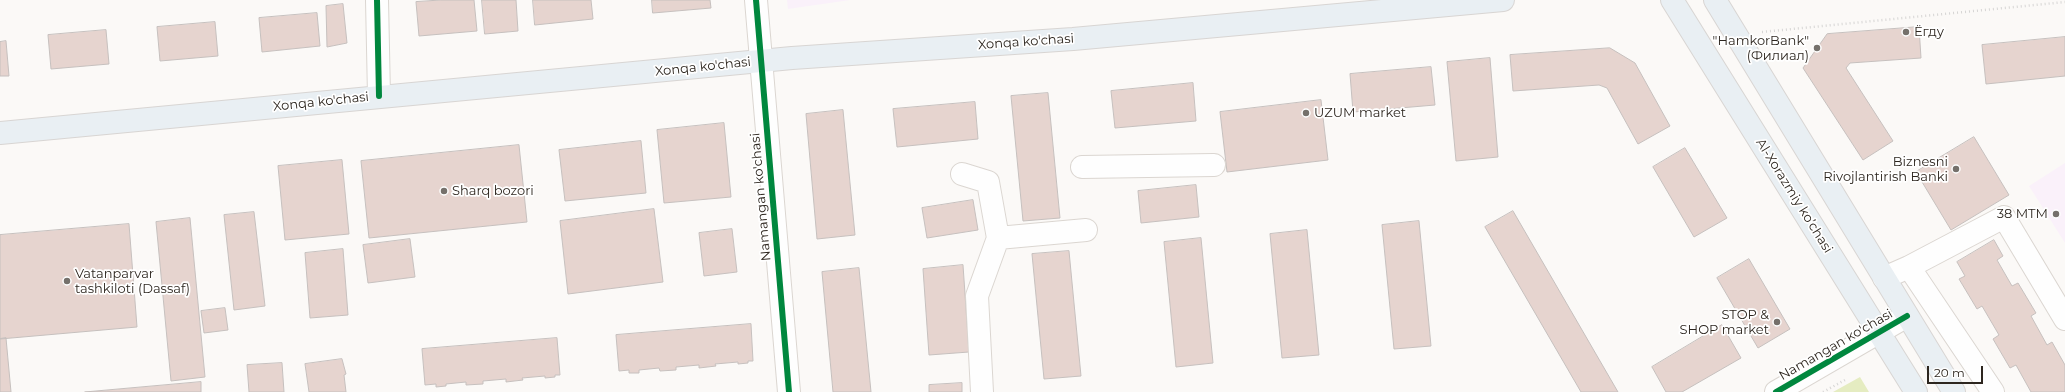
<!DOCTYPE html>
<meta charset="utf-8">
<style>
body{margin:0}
#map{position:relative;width:2065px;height:392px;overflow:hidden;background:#fbf9f7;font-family:Montserrat,sans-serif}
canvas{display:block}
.scale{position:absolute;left:1927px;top:366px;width:56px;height:18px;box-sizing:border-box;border:2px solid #2d261f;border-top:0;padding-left:5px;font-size:12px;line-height:14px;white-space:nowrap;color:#2d261f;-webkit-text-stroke:3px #fff;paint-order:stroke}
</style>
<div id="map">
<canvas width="2065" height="392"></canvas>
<div class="scale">20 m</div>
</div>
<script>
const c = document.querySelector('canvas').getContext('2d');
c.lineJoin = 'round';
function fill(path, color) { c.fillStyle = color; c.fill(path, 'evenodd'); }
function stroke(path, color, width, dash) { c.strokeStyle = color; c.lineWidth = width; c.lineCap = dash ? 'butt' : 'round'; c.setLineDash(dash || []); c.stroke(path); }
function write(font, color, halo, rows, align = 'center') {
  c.font = font + ' Montserrat,sans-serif'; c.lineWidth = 3.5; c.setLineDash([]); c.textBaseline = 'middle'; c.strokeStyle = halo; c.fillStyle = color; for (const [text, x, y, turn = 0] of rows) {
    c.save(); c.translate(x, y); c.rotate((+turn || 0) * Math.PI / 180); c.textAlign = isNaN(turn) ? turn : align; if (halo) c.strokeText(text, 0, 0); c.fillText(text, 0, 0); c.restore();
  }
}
fill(new Path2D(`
 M 787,0 L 850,0 L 788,9 Z
 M 2065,163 L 2065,243 L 2029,186 Z`), '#faf1fa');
fill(new Path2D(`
 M 1860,377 L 1869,392 L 1833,392 Z`), '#e5ecc1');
const building = new Path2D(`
 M 441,0 L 474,0 L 477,31 L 419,36 L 416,2 Z
 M 482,0 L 516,0 L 518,31 L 485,34 Z
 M 533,0 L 591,0 L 593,19 L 535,25 Z
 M 652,0 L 710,0 L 711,8 L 653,13 Z
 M 343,4 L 347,43 L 327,47 L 326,6 Z
 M 317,13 L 320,46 L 262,52 L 259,18 Z
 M 215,22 L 218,56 L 160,61 L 157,27 Z
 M 1919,27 L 1921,58 L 1850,63 L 1846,68 L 1893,141 L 1863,160 L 1803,68 L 1827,34 Z
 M 106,30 L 109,64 L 51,69 L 48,35 Z
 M 2065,37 L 2065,76 L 1986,84 L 1982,45 Z
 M 6,41 L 9,76 L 0,76 L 0,42 Z
 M 1610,48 L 1635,63 L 1670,126 L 1638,144 L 1607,88 L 1599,85 L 1513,91 L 1510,55 Z
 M 1490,58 L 1498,157 L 1456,161 L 1447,62 Z
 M 1431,67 L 1435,105 L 1353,112 L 1350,74 Z
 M 1193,83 L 1196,121 L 1115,128 L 1111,91 Z
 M 1048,93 L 1060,218 L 1023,221 L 1011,96 Z
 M 1321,100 L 1328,160 L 1227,172 L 1220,112 Z
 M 975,102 L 978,139 L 897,147 L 893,109 Z
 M 843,110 L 855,235 L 817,239 L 806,114 Z
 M 724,123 L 731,197 L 664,203 L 657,130 Z
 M 1974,137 L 2009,195 L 1951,230 L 1916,172 Z
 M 641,141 L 646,193 L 565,201 L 559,150 Z
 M 519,145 L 527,222 L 369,238 L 361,161 Z
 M 1685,148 L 1727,218 L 1694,237 L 1653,167 Z
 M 342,160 L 349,234 L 285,240 L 278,166 Z
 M 1196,185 L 1199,217 L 1141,223 L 1138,191 Z
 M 973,200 L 978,230 L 927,238 L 922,208 Z
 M 654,209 L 663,282 L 568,294 L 560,221 Z
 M 1513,211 L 1618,392 L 1581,392 L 1485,227 Z
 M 254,212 L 265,306 L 234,310 L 224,215 Z
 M 190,218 L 205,377 L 171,381 L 156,222 Z
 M 1419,221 L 1431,346 L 1394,349 L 1382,225 Z
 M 129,224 L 137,327 L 0,339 L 0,235 Z
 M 732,229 L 737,272 L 704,276 L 699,233 Z
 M 1307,230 L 1319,355 L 1282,358 L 1270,234 Z
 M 1201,238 L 1213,363 L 1176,367 L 1164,242 Z
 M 410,239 L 415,277 L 368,283 L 363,245 Z
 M 1994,240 L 2003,256 L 1997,260 L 2012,286 L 2018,283 L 2036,313 L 2031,316 L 2047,345 L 2052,342 L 2065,365 L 2065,392 L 2031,392 L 2016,365 L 2010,368 L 1993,339 L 1999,335 L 1982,306 L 1977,309 L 1959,279 L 1965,276 L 1957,262 Z
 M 343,249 L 348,315 L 310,318 L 305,253 Z
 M 1069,251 L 1081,376 L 1044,379 L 1032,254 Z
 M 1749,259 L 1790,329 L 1758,348 L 1717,278 Z
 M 963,265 L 969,352 L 929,355 L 923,269 Z
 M 859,268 L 871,392 L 833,392 L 822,272 Z
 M 225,308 L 228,330 L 204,333 L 201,311 Z
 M 751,324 L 753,361 L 748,361 L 748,363 L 738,364 L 738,362 L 715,364 L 716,366 L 699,368 L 699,365 L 676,367 L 676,370 L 660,371 L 659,368 L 639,370 L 639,373 L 629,373 L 629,370 L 619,371 L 616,335 Z
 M 1722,325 L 1741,358 L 1682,392 L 1666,392 L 1652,367 Z
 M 6,338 L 11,392 L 0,392 L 0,339 Z
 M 557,338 L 560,375 L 555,375 L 555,377 L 545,378 L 545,376 L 522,378 L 523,380 L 506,382 L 506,379 L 483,381 L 483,384 L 466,385 L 466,382 L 446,384 L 446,386 L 436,387 L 436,384 L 425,385 L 422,349 Z
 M 342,359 L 346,374 L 344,375 L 346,392 L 309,392 L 305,364 Z
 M 282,363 L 284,392 L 249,392 L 247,365 Z
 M 201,382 L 201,392 L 85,392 Z
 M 962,383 L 962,392 L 929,392 L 929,385 Z`);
fill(building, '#e6d4cf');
stroke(building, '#c6c0be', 1);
const minor = new Path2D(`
 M 377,0 L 379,96
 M 756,0 L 789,392
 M 1082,167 L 1214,165
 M 962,174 L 988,182 L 998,238
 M 1909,267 L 2004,217 L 2065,319
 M 1884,278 L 1909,267 L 1993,392
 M 982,392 L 977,296 L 998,238 L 1086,230
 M 1776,392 L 1907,316`);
const major = new Path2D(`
 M 1672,0 L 1916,392
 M 1715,0 L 1954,392
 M 0,133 L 792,58 L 1073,39 L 1503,0`);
stroke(minor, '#dbd6d1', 24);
stroke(major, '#d8d5d3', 24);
stroke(new Path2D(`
 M 1762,32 L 2065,2
 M 1823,392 L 1845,380`), '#d6d5d4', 2.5, [1, 3]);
stroke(minor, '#fefefe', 22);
stroke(major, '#e9eff3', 22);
stroke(new Path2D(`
 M 377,0 L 379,96
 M 756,0 L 789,392
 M 1776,392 L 1907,316`), '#00873e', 6);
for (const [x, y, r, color] of [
 [1906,32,4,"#75706b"],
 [1817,48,4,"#75706b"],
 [1306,113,4,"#75706b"],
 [1956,169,4,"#75706b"],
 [444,191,4,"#75706b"],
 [2056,214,4,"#75706b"],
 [67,281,4,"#75706b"],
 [1777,322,4,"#75706b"]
]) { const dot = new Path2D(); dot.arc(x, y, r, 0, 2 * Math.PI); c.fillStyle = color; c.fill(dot); stroke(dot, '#fff', 1.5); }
write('13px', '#2d261f', '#fff', [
 ["Ёгду",1914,32],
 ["\"HamkorBank\"",1809,41,"right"],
 ["(Филиал)",1809,56,"right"],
 ["UZUM market",1314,113],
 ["Biznesni",1948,162,"right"],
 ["Rivojlantirish Banki",1948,177,"right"],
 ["Sharq bozori",452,191],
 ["38 MTM",2048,214,"right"],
 ["Vatanparvar",75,274],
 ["tashkiloti (Dassaf)",75,289],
 ["STOP &",1769,315,"right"],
 ["SHOP market",1769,330,"right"]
], 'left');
write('13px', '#2d261f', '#fff', [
 ["Xonqa ko'chasi",1026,42,-4],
 ["Xonqa ko'chasi",703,67,-6],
 ["Xonqa ko'chasi",321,102,-6],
 ["Al-Xorazmiy ko’chasi",1794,196,58],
 ["Namangan ko'chasi",761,197,-95],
 ["Namangan ko'chasi",1836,345,-30]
]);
</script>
